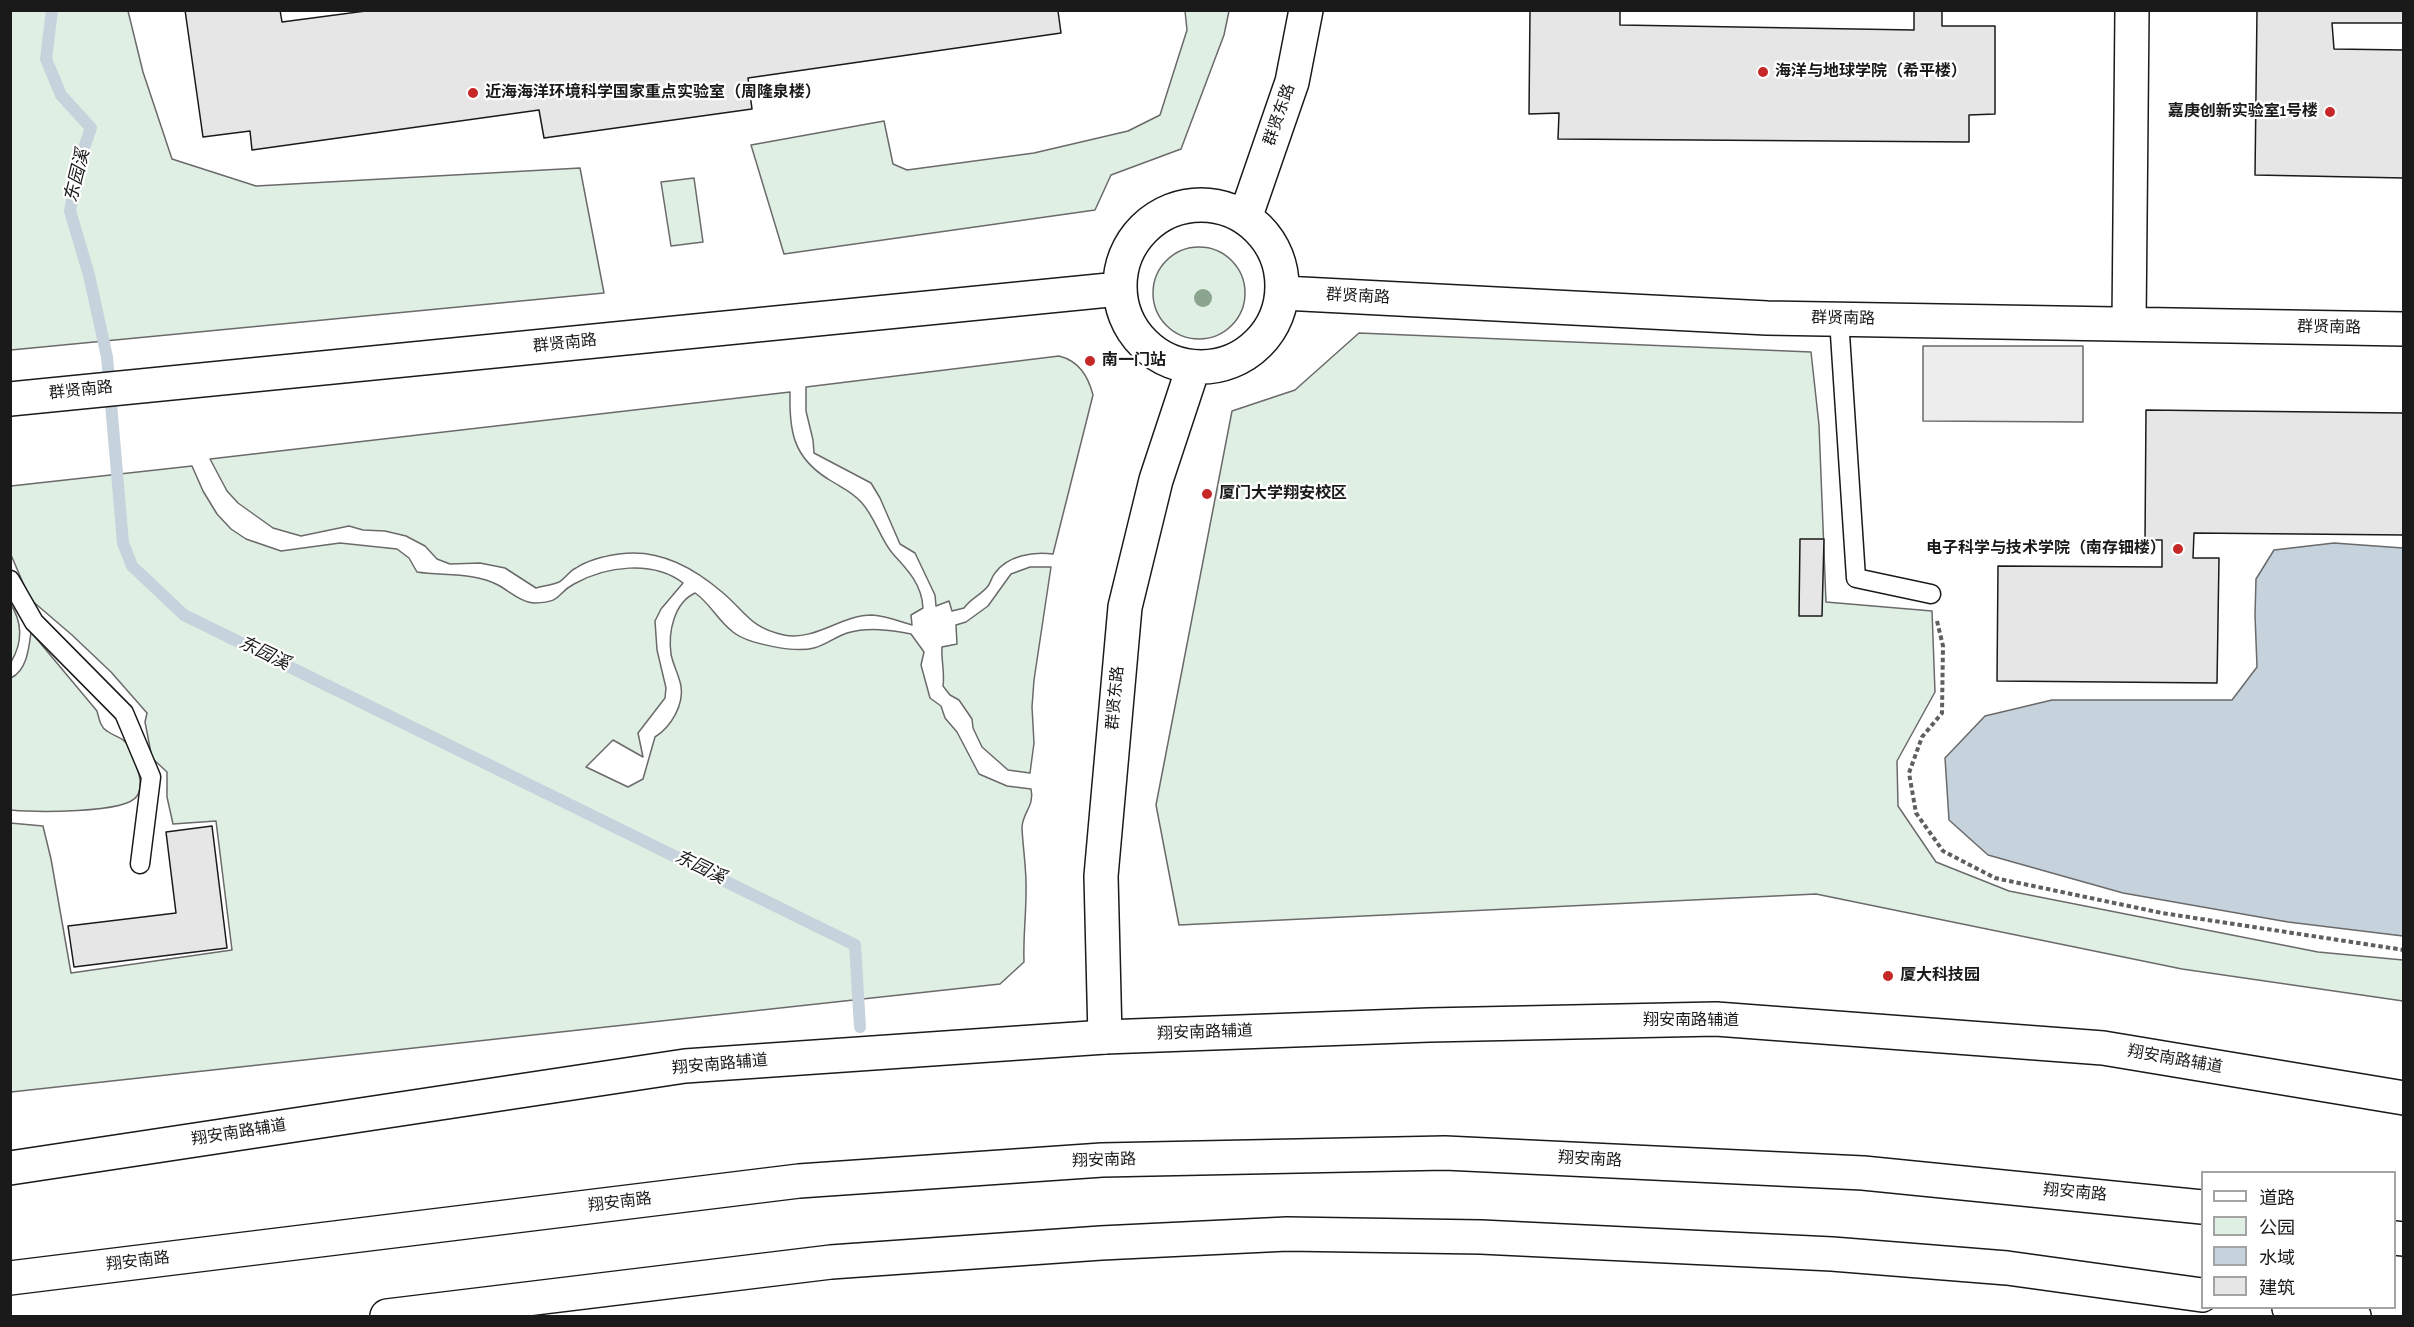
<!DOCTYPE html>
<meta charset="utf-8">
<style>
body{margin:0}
#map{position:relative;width:2414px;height:1327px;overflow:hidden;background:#fff;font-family:"Sofia Sans Condensed","Noto Sans SC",sans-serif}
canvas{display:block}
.frame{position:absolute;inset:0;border:12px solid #1a1a1a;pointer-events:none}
.legend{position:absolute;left:2201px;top:1171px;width:195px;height:138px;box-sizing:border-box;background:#fff;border:2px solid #a3a3a3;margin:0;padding:8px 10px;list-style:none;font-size:18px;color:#1a1a1a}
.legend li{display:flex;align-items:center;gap:12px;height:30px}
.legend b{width:30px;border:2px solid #a3a3a3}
</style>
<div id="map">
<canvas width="2414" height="1327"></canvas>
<div class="frame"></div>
<ul class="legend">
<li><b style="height:8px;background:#fff"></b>道路</li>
<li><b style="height:16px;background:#e0efe3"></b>公园</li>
<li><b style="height:16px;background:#c6d2dc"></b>水域</li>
<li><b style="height:16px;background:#e6e6e6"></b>建筑</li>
</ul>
</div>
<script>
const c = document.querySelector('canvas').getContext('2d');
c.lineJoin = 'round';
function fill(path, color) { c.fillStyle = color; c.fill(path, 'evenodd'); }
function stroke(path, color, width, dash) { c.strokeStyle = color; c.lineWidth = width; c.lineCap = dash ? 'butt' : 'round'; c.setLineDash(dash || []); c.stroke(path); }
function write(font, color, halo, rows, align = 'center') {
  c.font = font + ' "Sofia Sans Condensed","Noto Sans SC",sans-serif'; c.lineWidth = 4.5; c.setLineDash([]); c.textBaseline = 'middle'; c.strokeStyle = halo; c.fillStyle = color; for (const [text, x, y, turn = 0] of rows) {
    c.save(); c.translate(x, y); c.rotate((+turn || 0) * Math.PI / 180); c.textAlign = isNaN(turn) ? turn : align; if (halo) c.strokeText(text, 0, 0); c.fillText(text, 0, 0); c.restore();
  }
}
const green = new Path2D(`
 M 11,10 L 128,11 L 143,72 L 172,159 L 256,186 L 580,168 L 604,293 L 11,350 Z
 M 1185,11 L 1229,11 L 1224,35 L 1181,149 L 1111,175 L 1095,210 L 784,254 L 751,145 L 884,121 L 893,164 L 907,170 L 1034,153 L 1128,131 L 1160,115 L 1187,30 Z
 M 694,178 L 703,242 L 671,246 L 661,182 Z
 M1153 293a46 46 0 1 1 92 0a46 46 0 1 1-92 0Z
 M 1359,333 L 1811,352 L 1819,425 L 1826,602 L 1932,611 L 1935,692 L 1897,761 L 1898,806 L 1936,862 L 2009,891 L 2318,952 L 2403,960 L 2403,1001 L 2182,969 L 1816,894 L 1179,925 L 1156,805 L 1232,411 L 1295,390 Z
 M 1059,356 C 1079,361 1088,376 1093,395 L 1053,554 C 1033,551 1007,556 995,573 C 992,576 991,582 988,586 C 981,595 971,598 964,608 L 952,611 L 949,601 L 936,606 L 935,595 L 915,553 L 900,544 L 880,498 L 871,483 L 814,453 L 813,440 L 806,411 L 806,387 Z
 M 790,392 C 789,431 793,457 828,479 C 840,487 852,491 862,503 C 876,519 880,539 893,554 C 908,570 922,585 923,608 L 911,615 L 912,625 C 899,621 886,616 872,615 C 841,615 816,641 784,635 C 750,628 746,612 722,592 C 693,567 658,548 619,554 C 605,556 588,560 576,568 C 569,571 565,579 559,582 C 552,585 543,586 536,588 L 505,568 L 480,563 L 450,564 L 437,559 L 425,546 L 406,536 L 385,531 L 363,530 L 349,526 L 301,536 L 273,528 L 238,503 L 227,491 L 210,459 Z
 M 192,466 L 203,491 L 217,514 L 231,529 L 246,539 L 281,551 L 340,543 L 397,549 L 409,558 L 417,572 C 443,576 474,572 498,585 C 509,591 522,603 535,603 C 564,602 555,594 574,584 C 606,566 653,560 683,583 L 661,609 L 655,621 L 657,650 L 666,688 L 665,698 L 638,733 L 643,757 L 613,740 L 586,767 L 628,787 L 643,779 L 655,737 C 671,727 684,705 681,686 C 679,675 673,665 671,654 C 668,632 674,603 695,593 C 710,603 718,621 733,632 C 748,644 795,653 814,648 C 826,645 835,637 847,633 C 869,627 890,630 911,634 L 924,652 L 921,665 L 930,698 L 941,706 L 945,718 L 957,732 L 979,774 L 1007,786 L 1031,789 C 1035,806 1022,813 1022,828 C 1023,850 1027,871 1026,893 C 1026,916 1023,939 1024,962 L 1000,984 L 11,1092 L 10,823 L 43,826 L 51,859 L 71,973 L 232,950 L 216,821 L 173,824 L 167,797 L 167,772 L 152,758 L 145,722 L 147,713 L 111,672 L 72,635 L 30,599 L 11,555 L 11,486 Z
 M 1030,567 L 1051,567 L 1034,680 L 1032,707 L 1034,743 L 1030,773 L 1008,770 L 982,747 L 973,728 L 972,719 L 959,700 L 950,695 L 943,686 C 945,673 941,660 942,647 L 957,644 L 956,625 L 966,622 L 988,606 L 1011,574 Z
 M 10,603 C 23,623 23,642 11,662 Z
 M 31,632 L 97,711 C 99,718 100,727 107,731 C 115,737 124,737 129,747 C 134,760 146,783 137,796 C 126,814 32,812 11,810 L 11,678 C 27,670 29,648 31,632 Z`);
fill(green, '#e0efe3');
stroke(green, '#6a6a6a', 1.5);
const parking = new Path2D(`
 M 1923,346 L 2083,346 L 2083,422 L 1923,421 Z`);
fill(parking, '#ededed');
stroke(parking, '#6a6a6a', 1.5);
const water = new Path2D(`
 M 2334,543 L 2403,548 L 2403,936 L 2288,922 L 2123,893 L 1988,855 L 1949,820 L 1945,758 L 1985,716 L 2052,700 L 2232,700 L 2257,667 L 2255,615 L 2256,579 L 2274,550 Z`);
fill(water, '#c6d2dc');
stroke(water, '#6a6a6a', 1.5);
stroke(new Path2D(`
 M 52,10 L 46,59 L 61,95 L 91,128 L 79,162 L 70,211 L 89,275 L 107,357 L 123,543 L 132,566 L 184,615 L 855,945 L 860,1027`), '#c6d2dc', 12);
const building = new Path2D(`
 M 185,10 L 280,10 L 282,22 L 373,10 L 1060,10 L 1058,11 L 1061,33 L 748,78 L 752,109 L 544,138 L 539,110 L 252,150 L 250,131 L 203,137 Z
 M 1530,10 L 1620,10 L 1620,25 L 1914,30 L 1914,10 L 1942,10 L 1942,26 L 1995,26 L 1995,114 L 1969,115 L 1969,142 L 1558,139 L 1559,113 L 1529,114 Z
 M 2257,10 L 2404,10 L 2404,23 L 2332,23 L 2334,49 L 2404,50 L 2404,178 L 2255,175 Z
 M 2146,410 L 2404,413 L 2404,535 L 2194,533 L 2193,558 L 2219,558 L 2217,683 L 1997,681 L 1998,566 L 2162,567 L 2162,540 L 2145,540 Z
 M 1800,539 L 1824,539 L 1822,616 L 1799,616 Z
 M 212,826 L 227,948 L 74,967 L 68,926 L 176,913 L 166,832 Z`);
fill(building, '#e6e6e6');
stroke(building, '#1a1a1a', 1.5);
const service = new Path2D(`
 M 1839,319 L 1856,578 L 1931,594
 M 10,580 L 34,622 L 124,713 L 151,777 L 140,864`);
const minor = new Path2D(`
 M1120 286a81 81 0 1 1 162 0a81 81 0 1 1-162 0Z
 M 1245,218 L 1292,82 L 1306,10
 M 1283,293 L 1767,318 L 2404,329
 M 2129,324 L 2132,10
 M 10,399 L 1119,289
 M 1105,1037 L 1101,876 L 1125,607 L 1156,480 L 1193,368`);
const secondary = new Path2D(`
 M 10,1168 L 685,1066 L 1105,1037 L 1429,1025 L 1716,1019 L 2103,1048 L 2404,1098`);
const trunk = new Path2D(`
 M 2394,1238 L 2404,1239
 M 10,1278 L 799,1181 L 1102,1160 L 1445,1153 L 1863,1173 L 2202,1207
 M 2289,1308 L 2354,1316
 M 387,1316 L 831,1262 L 1101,1243 L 1287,1234 L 1481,1237 L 1832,1254 L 2007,1268 L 2202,1295`);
stroke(service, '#1a1a1a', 21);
stroke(minor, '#1a1a1a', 36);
stroke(secondary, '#1a1a1a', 36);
stroke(trunk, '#1a1a1a', 36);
stroke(new Path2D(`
 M 1937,621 L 1943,646 L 1942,713 L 1922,737 L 1909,773 L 1916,813 L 1943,851 L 1995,878 L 2162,913 L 2404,950`), '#5f5f5f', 4, [4.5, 3]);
stroke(service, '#fff', 18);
stroke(minor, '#fff', 33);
stroke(secondary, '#fff', 33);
stroke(trunk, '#fff', 33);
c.fillStyle = '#8aa48f';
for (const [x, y] of [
 [1203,298]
]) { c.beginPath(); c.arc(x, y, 9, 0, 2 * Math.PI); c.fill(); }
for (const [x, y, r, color] of [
 [1763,72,6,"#c62828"],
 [473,93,6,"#c62828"],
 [2330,112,6,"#c62828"],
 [1090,361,6,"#c62828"],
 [1207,494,6,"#c62828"],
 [2178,549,6,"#c62828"],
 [1888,976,6,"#c62828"]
]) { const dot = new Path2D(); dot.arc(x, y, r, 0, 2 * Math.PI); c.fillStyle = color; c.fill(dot); stroke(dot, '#fff', 2); }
write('bold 16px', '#1a1a1a', '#fff', [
 ["海洋与地球学院（希平楼）",1775,72],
 ["近海海洋环境科学国家重点实验室（周隆泉楼）",485,93],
 ["嘉庚创新实验室1号楼",2318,112,"right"],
 ["南一门站",1102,361],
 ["厦门大学翔安校区",1219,494],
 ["电子科学与技术学院（南存钿楼）",2166,549,"right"],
 ["厦大科技园",1900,976]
], 'left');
write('16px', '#1a1a1a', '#fff', [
 ["群贤东路",1280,115,-71],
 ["群贤南路",1358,297,3],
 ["群贤南路",1843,319,1],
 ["群贤南路",2329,328,1],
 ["群贤南路",565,344,-6],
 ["群贤南路",81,391,-6],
 ["群贤东路",1116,698,-85],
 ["翔安南路辅道",1691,1021],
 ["翔安南路辅道",1205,1033,-2],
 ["翔安南路辅道",2175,1060,10],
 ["翔安南路辅道",720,1065,-5],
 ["翔安南路辅道",239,1133,-9],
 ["翔安南路",1590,1160,3],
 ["翔安南路",1104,1161,-2],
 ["翔安南路",2075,1193,5],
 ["翔安南路",620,1203,-7],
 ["翔安南路",138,1262,-7]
]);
write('italic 18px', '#1a1a1a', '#fff', [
 ["东园溪",78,176,-76],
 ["东园溪",264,654,26],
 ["东园溪",700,868,26]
]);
</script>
